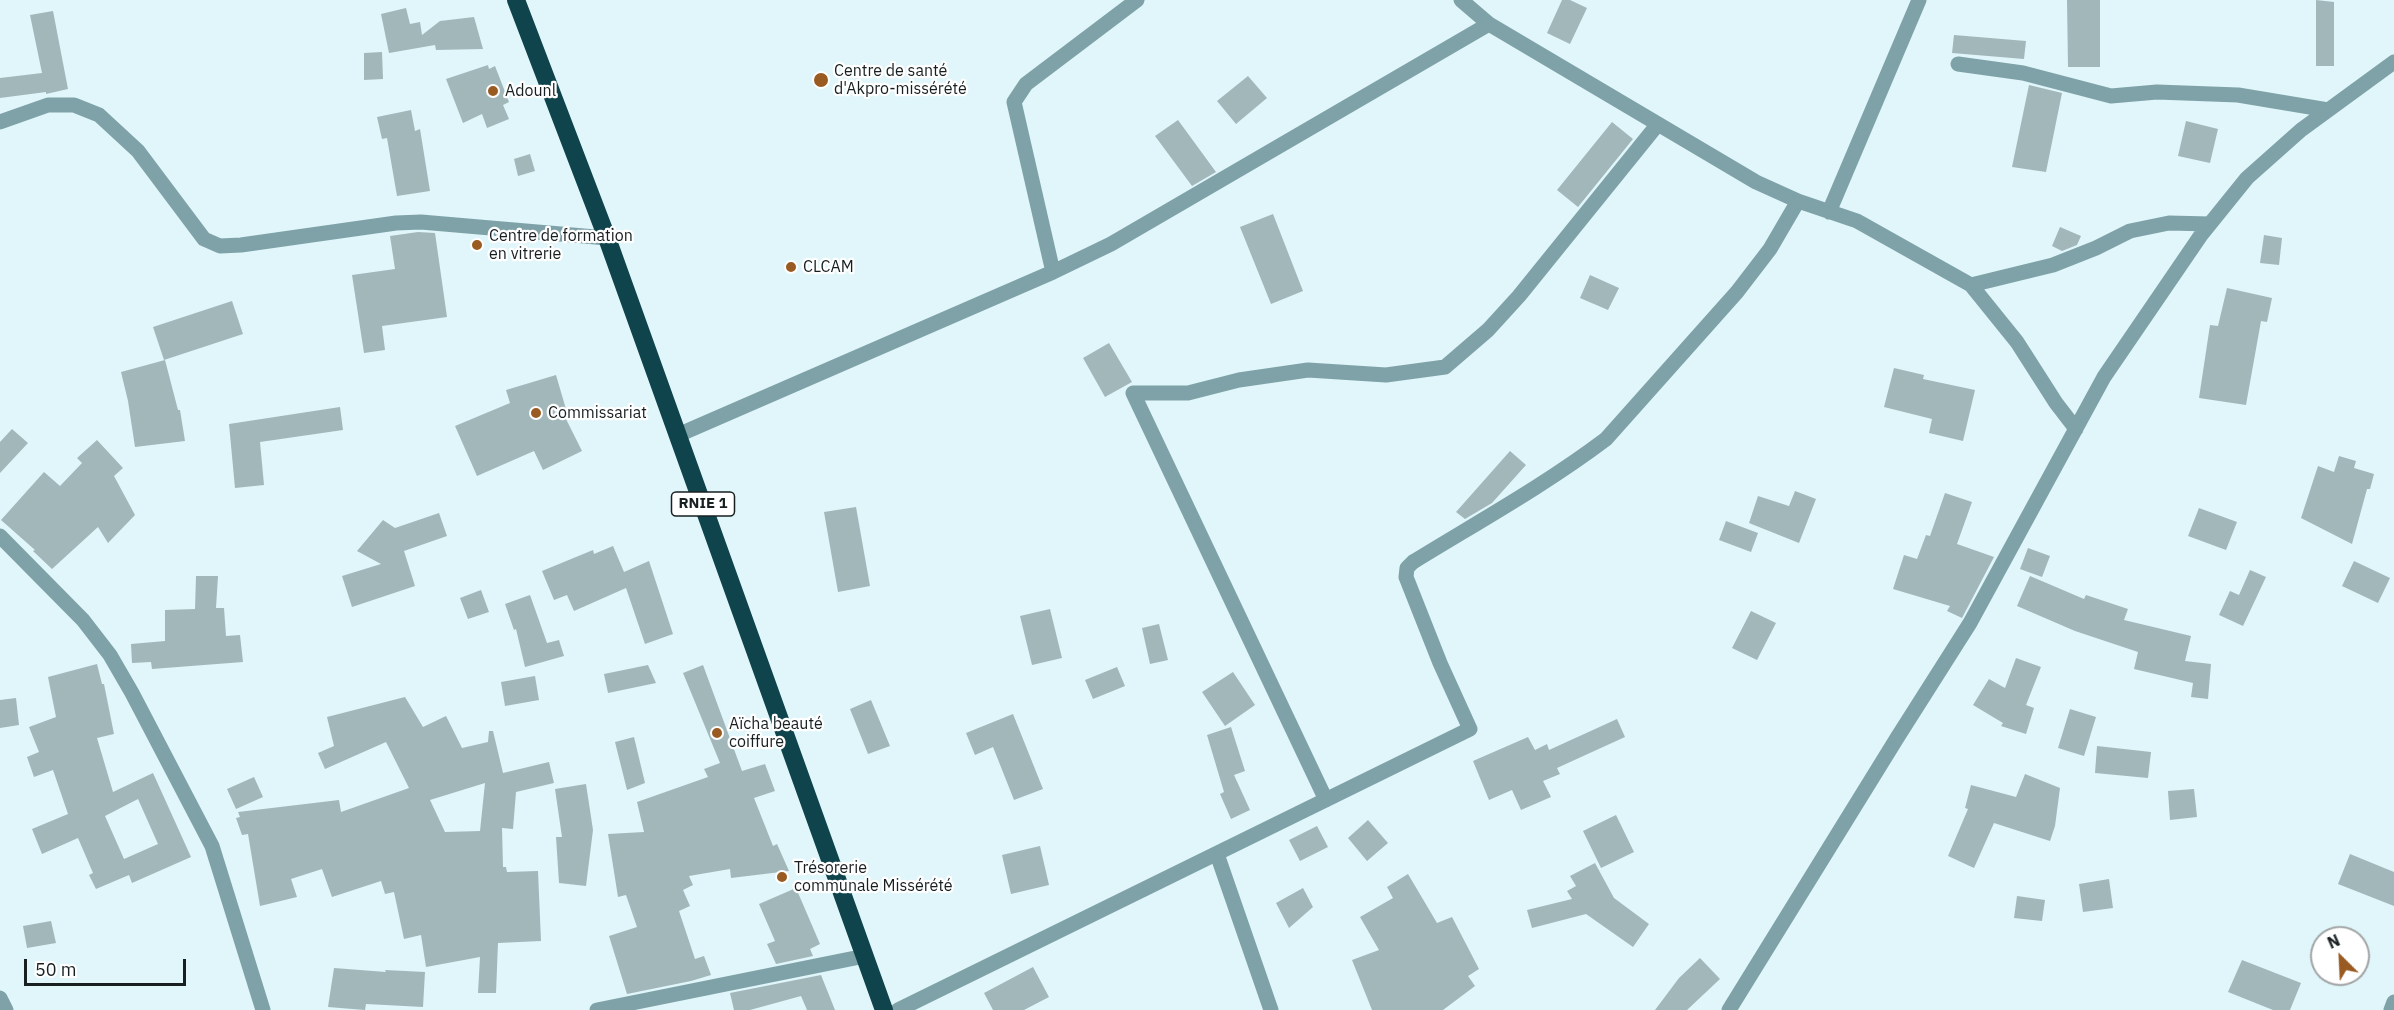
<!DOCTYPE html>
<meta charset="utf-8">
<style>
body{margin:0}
#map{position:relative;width:2394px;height:1010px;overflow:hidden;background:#e0f6fa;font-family:"IBM Plex Sans",sans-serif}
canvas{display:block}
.north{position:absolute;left:2310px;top:926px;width:60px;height:60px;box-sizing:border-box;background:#fff;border:2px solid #a2a5a6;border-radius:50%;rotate:336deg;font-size:16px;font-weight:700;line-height:24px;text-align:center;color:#171f21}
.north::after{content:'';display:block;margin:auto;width:21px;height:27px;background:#995b21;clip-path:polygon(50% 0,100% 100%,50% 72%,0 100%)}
.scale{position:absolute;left:24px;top:959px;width:162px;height:27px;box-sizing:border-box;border:3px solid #171f21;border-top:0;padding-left:8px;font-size:18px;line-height:21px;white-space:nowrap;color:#171f21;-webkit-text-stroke:4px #fff;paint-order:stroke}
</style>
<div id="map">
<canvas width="2394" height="1010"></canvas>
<div class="north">N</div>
<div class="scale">50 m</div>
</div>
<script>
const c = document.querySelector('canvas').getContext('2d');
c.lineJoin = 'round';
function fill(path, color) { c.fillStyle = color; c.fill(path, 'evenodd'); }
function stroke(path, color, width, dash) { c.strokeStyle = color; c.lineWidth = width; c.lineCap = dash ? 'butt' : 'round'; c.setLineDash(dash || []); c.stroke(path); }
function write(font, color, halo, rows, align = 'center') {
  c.font = font + ' "IBM Plex Sans",sans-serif'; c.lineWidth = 4.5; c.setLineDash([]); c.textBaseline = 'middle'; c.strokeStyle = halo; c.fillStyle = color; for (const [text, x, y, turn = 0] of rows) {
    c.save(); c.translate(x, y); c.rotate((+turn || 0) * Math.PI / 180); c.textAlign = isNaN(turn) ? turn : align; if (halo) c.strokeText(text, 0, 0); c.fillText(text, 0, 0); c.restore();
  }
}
fill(new Path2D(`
 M 1562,0 L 1570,0 L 1587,8 L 1570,44 L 1547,33 Z
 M 2067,0 L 2100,0 L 2100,67 L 2068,67 Z
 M 2316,0 L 2334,2 L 2334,66 L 2316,66 Z
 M 406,8 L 410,24 L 420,22 L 422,35 L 440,21 L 474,17 L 483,49 L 436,50 L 435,45 L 389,53 L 381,14 Z
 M 53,11 L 68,89 L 46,94 L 46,92 L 0,98 L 0,78 L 42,73 L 30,15 Z
 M 1954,35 L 2026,41 L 2024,59 L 1952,53 Z
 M 382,52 L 383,79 L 364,80 L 364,53 Z
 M 488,65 L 489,69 L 495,66 L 509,102 L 503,105 L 509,119 L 487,128 L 482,114 L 463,123 L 446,79 Z
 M 1248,76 L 1267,98 L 1236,124 L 1217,101 Z
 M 2029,85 L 2062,93 L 2046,172 L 2012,167 Z
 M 411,110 L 415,131 L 420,129 L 430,191 L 397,196 L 387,138 L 382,139 L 377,117 Z
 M 1178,120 L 1216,172 L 1192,186 L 1155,136 Z
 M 2186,121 L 2218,129 L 2210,163 L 2178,156 Z
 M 1612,122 L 1633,139 L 1578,207 L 1557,190 Z
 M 530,154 L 535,171 L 518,176 L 514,159 Z
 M 1273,214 L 1303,291 L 1271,304 L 1240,227 Z
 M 2060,227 L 2081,236 L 2077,245 L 2062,251 L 2052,246 Z
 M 418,232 L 435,233 L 447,317 L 382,326 L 385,350 L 364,353 L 352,275 L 395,269 L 390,236 Z
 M 2264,235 L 2282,238 L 2279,265 L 2260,263 Z
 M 1590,275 L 1619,288 L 1608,310 L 1580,298 Z
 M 2227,288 L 2272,298 L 2267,322 L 2261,321 L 2246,405 L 2199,398 L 2210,325 L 2218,326 Z
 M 232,301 L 243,334 L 164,360 L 153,327 Z
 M 1109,343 L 1132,382 L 1105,397 L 1083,358 Z
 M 165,360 L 178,410 L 180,410 L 185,441 L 135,447 L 128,401 L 121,372 Z
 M 1894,368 L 1924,375 L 1923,379 L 1975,390 L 1963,441 L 1929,433 L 1932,419 L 1884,407 Z
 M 556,375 L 568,416 L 565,417 L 582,451 L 543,470 L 534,451 L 477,476 L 455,426 L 510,403 L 506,390 Z
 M 340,407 L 343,430 L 260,442 L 264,485 L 235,488 L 229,424 Z
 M 12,429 L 28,443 L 0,473 L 0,442 Z
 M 97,440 L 123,468 L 114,476 L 135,515 L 108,543 L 98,527 L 52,569 L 33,551 L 35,550 L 1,520 L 44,472 L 60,486 L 82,463 L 77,458 Z
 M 1510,451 L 1526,465 L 1492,503 L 1465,519 L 1456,512 Z
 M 2339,456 L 2356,461 L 2354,468 L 2374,474 L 2370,489 L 2367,489 L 2352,544 L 2301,518 L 2318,466 L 2334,472 Z
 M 1795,491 L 1816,499 L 1799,543 L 1749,523 L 1758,496 L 1789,506 Z
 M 1945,493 L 1972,502 L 1957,544 L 1994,557 L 1962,618 L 1947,611 L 1950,606 L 1893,589 L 1904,555 L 1917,559 L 1926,535 L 1930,536 Z
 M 856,507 L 870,586 L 838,592 L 824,512 Z
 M 2199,508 L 2237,522 L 2226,550 L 2188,536 Z
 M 439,513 L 447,536 L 404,551 L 415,586 L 352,607 L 342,576 L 381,564 L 357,551 L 383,520 L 395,528 Z
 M 1726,521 L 1758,533 L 1751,552 L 1719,540 Z
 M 613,546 L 624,572 L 649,561 L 673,634 L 645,644 L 626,588 L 574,611 L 567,595 L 554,600 L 542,571 L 593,550 L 594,554 Z
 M 2028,548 L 2050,556 L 2042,577 L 2020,569 Z
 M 2354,561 L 2390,578 L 2378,603 L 2342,586 Z
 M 2250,570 L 2266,577 L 2243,626 L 2219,615 L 2230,591 L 2239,595 Z
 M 196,576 L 218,576 L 216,608 L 224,608 L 226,636 L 240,635 L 243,662 L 152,669 L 151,662 L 132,663 L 131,644 L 165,641 L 165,610 L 195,609 Z
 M 2030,576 L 2084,599 L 2086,595 L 2128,609 L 2124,620 L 2191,636 L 2185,661 L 2211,664 L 2208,699 L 2191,697 L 2193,683 L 2134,669 L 2138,652 L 2075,631 L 2017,606 Z
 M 481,590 L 489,612 L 468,619 L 460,598 Z
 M 530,595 L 547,643 L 559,640 L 564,656 L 525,667 L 516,629 L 514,630 L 505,604 Z
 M 1050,609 L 1062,658 L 1032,665 L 1020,616 Z
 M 1751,611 L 1776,623 L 1757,660 L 1732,648 Z
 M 1159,624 L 1168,660 L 1150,664 L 1142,628 Z
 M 2016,658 L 2041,667 L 2026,705 L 2034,708 L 2026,734 L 2001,726 L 2003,723 L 1973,705 L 1989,679 L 2005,688 Z
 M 97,664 L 102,684 L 104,684 L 114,734 L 97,738 L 113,792 L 153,773 L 191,857 L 132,883 L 129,875 L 96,889 L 89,875 L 93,873 L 78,838 L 42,854 L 32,829 L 68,814 L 53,770 L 34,777 L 27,757 L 39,752 L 29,727 L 56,717 L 48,677 ZM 138,799 L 158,844 L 124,859 L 105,816 Z
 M 648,665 L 656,683 L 608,693 L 604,674 Z
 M 703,665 L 742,771 L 765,764 L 775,791 L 754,798 L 773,846 L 777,844 L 789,871 L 731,878 L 730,869 L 689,876 L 693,885 L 683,890 L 690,906 L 679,911 L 695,959 L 704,956 L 711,975 L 691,981 L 627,994 L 609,936 L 637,927 L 626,895 L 618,897 L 608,834 L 644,832 L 637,802 L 708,777 L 704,769 L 720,763 L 683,673 Z
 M 1117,667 L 1125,686 L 1093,699 L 1085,680 Z
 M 1233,672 L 1255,705 L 1225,726 L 1202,692 Z
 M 535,676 L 539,700 L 505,706 L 501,682 Z
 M 405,697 L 423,727 L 446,716 L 462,748 L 488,742 L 489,731 L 493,731 L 503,773 L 549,762 L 554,783 L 516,792 L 513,829 L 502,828 L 503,867 L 506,867 L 507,872 L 538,871 L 541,941 L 498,943 L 496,993 L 478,993 L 480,957 L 426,967 L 421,935 L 404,939 L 394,892 L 385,894 L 381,881 L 332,897 L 322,869 L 291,879 L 297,897 L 260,906 L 248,834 L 242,835 L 236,818 L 240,817 L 238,812 L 339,800 L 341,812 L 409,788 L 386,742 L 325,769 L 318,753 L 334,746 L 327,717 ZM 485,783 L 480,831 L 445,832 L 430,800 Z
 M 16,698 L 19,725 L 0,728 L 0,700 Z
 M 871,700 L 890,746 L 868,754 L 850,709 Z
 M 2070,709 L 2096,717 L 2084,756 L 2058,748 Z
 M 1013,714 L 1043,789 L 1014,800 L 993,747 L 975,755 L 966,733 Z
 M 1617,719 L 1625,737 L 1557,768 L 1560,774 L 1543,781 L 1551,797 L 1521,810 L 1512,790 L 1489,800 L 1473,761 L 1528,737 L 1535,750 L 1547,744 L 1549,750 Z
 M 1231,727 L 1245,771 L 1234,775 L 1250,810 L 1231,819 L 1220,794 L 1224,792 L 1207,735 Z
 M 634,737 L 645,783 L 627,790 L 615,742 Z
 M 2097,746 L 2151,752 L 2148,778 L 2095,773 Z
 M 2025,774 L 2060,788 L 2055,826 L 2050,841 L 1994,823 L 1974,868 L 1948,856 L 1968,809 L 1965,808 L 1971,785 L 2016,797 Z
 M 254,777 L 263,797 L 236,809 L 227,789 Z
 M 586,784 L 593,830 L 586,886 L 559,883 L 556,837 L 562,837 L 555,789 Z
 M 2194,789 L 2197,817 L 2170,820 L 2168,791 Z
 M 1616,815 L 1634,852 L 1601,868 L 1583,831 Z
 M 1368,820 L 1388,843 L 1367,861 L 1348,838 Z
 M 1317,826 L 1328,847 L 1300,861 L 1289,840 Z
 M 1040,846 L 1049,885 L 1011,894 L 1002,855 Z
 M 2350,854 L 2394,872 L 2394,906 L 2338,884 Z
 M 1595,863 L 1614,898 L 1649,924 L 1633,947 L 1586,914 L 1532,928 L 1527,910 L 1572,899 L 1567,891 L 1576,886 L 1570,876 Z
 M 1408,874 L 1437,923 L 1452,917 L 1479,969 L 1468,976 L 1475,986 L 1443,1010 L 1372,1010 L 1352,960 L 1379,950 L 1360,917 L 1393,898 L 1387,887 Z
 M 2109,879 L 2113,908 L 2083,912 L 2079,884 Z
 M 796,888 L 820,944 L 810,949 L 813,956 L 776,964 L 767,944 L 775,941 L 759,904 Z
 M 1303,888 L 1313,907 L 1289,928 L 1276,903 Z
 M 2017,896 L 2045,900 L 2042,921 L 2014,918 Z
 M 51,921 L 56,943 L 27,948 L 23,926 Z
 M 1700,958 L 1720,979 L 1687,1010 L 1655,1010 L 1679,978 Z
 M 2242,960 L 2301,983 L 2290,1010 L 2273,1010 L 2228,992 Z
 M 1033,967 L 1049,997 L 1024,1010 L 993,1010 L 984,993 Z
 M 334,968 L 386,972 L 385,970 L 425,972 L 423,1007 L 366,1004 L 365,1010 L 328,1007 Z
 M 821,975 L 835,1010 L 807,1010 L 801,996 L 750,1010 L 734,1010 L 730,993 Z`), '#a2b7ba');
stroke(new Path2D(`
 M 1461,0 L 1489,24 L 1756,182 L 1798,201 L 1857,221 L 1971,285 L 2017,342 L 2056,403 L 2076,429
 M 1958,64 L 2023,73 L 2111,96 L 2157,92 L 2238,95 L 2328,110
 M 0,122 L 48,105 L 74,105 L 99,115 L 138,151 L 204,239 L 220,246 L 241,245 L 396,223 L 421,222 L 607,238
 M 1829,212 L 1919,0
 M 1053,272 L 1014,102 L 1026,84 L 1137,0
 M 1971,285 L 2053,265 L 2096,248 L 2130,231 L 2169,223 L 2210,224
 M 678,435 L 1053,272 L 1111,244 L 1489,24
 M 0,536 L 83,620 L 110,655 L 132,693 L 212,846 L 263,1010
 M 1326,800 L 1133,393 L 1188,393 L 1239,380 L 1308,370 L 1386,375 L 1445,367 L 1488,330 L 1519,296 L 1658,124
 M 1217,854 L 1271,1010
 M 0,998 L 6,1010
 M 597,1010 L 865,956
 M 898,1010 L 1470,729 L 1440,663 L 1406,577 L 1407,568 L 1413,562 C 1478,522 1545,485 1606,439 L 1737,292 L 1770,249 L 1798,201
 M 1729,1010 L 1897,738 L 1970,623 L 2104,377 L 2201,235 L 2247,178 L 2301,130 L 2394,62
 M 2391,1010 L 2394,1002`), '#7ea2a8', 15);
stroke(new Path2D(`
 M 516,0 L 607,238 L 884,1010`), '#10444c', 18);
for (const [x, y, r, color] of [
 [821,80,8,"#995b21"],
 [493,91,6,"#995b21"],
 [477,245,6,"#995b21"],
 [791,267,6,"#995b21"],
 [536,413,6,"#995b21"],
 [717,733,6,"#995b21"],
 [782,877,6,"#995b21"]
]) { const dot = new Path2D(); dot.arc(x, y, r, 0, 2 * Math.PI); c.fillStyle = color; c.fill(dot); stroke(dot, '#fff', 2); }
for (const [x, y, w] of [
 [703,504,63]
]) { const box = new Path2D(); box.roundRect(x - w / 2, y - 12, w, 24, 4.5); c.fillStyle = '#fff'; c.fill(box); stroke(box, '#171f21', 1.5); }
write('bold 15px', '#171f21', null, [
 ["RNIE 1",703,504]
]);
write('16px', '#171f21', '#fff', [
 ["Centre de santé",834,71],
 ["d'Akpro-missérété",834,89],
 ["Adounl",505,91],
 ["Centre de formation",489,236],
 ["en vitrerie",489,254],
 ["CLCAM",803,267],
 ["Commissariat",548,413],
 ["Aïcha beauté",729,724],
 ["coiffure",729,742],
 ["Trésorerie",794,868],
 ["communale Missérété",794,886]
], 'left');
</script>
